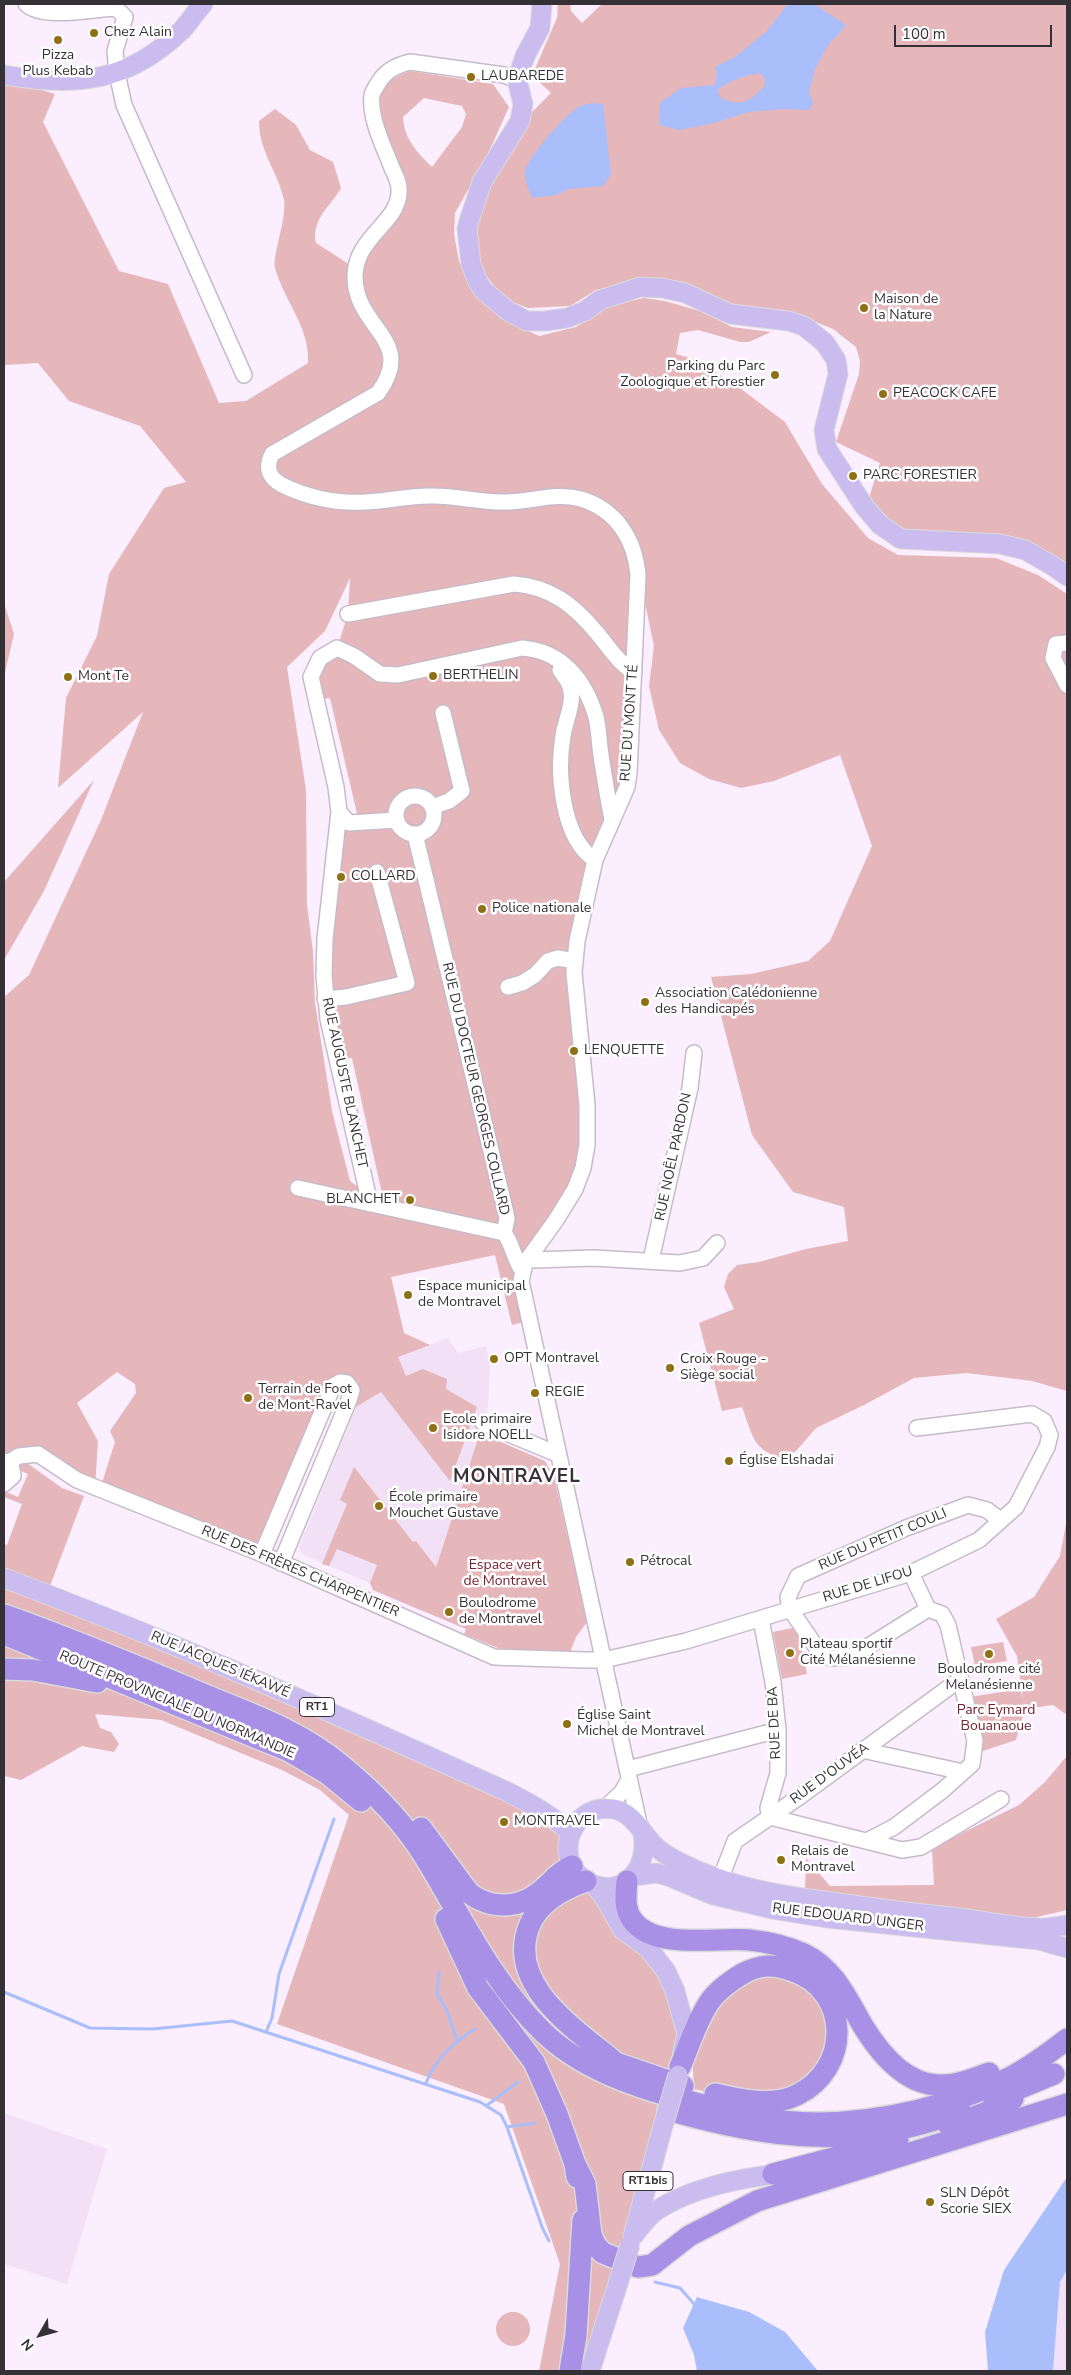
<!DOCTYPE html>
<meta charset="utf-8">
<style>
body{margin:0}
#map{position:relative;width:1071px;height:2375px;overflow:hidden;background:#fbeefe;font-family:"Nunito Sans",sans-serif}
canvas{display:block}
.frame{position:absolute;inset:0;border:5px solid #353036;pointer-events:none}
.north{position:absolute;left:15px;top:2310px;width:50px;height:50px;-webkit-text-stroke:4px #fff;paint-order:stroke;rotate:232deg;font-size:14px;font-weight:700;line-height:20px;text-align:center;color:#353036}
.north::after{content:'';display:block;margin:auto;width:18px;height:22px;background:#353036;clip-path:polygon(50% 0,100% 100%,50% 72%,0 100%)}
.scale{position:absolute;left:894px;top:25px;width:158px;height:22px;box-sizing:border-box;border:2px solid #353036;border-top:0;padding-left:6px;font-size:15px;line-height:18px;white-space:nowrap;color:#353036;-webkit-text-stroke:4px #fff;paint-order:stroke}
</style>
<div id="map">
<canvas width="1071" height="2375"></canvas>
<div class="frame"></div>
<div class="north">N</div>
<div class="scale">100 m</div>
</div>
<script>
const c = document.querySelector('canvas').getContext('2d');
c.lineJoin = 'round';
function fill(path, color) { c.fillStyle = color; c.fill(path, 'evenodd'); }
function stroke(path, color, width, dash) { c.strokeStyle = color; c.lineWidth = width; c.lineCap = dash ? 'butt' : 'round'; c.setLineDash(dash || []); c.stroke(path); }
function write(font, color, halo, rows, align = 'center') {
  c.font = font + ' "Nunito Sans",sans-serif'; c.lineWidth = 5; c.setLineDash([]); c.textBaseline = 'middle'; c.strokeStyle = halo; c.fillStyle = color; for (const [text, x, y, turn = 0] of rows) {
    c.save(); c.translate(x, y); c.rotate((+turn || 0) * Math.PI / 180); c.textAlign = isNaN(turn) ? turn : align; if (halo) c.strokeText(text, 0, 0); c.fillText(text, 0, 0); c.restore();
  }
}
fill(new Path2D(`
 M 448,1338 L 458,1353 L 486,1346 L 490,1367 L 488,1406 L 486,1417 L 421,1611 L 373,1590 L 370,1583 L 303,1555 L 299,1547 L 356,1407 L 406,1376 L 398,1357 Z
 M 4,2113 L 107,2149 L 67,2284 L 4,2264 Z
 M 1067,2270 L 1067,2371 L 1053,2371 L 1060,2282 Z`), '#f2e0f6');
fill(new Path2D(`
 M 558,4 L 570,4 L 571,11 L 582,23 L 602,4 L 1067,4 L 1067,568 L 1032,543 L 1006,537 L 931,536 L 905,529 L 890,520 L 869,498 L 880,463 L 836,442 L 859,374 L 860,361 L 856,347 L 833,329 L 786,310 L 735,308 L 680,283 L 662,279 L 628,283 L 596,290 L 570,306 L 528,308 L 510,301 L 494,286 L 482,270 L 475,234 L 484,191 L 532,112 L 551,93 L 534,77 L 534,71 L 557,18 Z
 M 410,71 L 493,84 L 509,107 L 487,156 L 455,213 L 454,234 L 459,261 L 471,286 L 500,318 L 539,336 L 576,327 L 608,306 L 644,298 L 665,301 L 700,311 L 732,327 L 771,332 L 749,342 L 740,342 L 698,330 L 680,333 L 676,354 L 694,359 L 733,383 L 785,422 L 822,484 L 868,538 L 898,555 L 996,558 L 1038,575 L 1067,594 L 1067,1391 L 1032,1381 L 967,1373 L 914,1378 L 864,1405 L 816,1428 L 796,1451 L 784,1459 C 752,1450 753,1436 742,1407 L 722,1411 L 699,1323 L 734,1309 L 724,1287 L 728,1274 L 737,1265 L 759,1262 L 806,1249 L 848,1241 L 844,1207 L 793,1192 L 752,1135 L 711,977 L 751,974 L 808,961 L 830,941 L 872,846 L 840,755 L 774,781 L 741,788 L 709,779 L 680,763 L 659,730 L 649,686 L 654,646 L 641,583 L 631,755 L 577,941 L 583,1168 L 525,1263 L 528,1321 L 512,1325 L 495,1255 L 391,1277 L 404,1333 L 430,1345 L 398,1357 L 406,1376 L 423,1369 L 447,1379 L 446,1389 L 477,1407 L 450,1481 L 381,1392 L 356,1407 L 360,1393 L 358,1382 L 349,1376 L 339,1375 L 253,1551 L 100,1489 L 115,1442 L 110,1431 L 136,1393 L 135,1384 L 117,1372 L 77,1403 L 98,1441 L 95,1487 L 38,1454 L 4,1456 L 4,997 L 29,975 L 101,820 L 143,712 L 58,788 L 66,698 L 97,636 L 109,574 L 164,488 L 186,482 L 140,426 L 69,401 L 38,363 L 4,365 L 4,79 L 55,94 L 43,122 L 119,271 L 168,284 L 219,403 L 246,401 L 308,363 C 310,327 284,301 275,268 C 272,257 287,218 284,200 C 278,172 259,152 259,121 L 275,109 L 296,125 L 310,150 L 333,162 L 341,188 C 331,206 311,219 316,243 L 347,263 L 363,265 L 403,203 C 396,179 370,112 382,90 C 387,80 400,75 410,71 ZM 424,98 L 462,106 L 466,114 L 462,127 L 432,167 C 417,152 404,139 403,117 ZM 350,578 L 348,614 L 337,648 L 320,658 L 315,700 L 330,698 L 359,822 L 338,831 L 328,1019 L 338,1059 L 352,1058 L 385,1207 L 350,1181 L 332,1111 L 315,1003 L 313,952 L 307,905 L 306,790 L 287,667 L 325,631 Z
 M 4,603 L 14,634 L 4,677 Z
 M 94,780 L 44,891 L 4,960 L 4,882 Z
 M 480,1433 L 545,1461 L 554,1477 L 587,1622 L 576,1637 L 569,1655 L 503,1650 L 464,1634 L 466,1629 L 373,1590 L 370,1583 L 377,1565 L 337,1549 L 329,1566 L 322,1564 L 347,1504 L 340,1500 L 354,1467 L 413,1542 L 416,1541 L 436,1567 Z
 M 17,1463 L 27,1463 L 62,1488 L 84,1496 L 50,1586 L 558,1810 L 562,1864 L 649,1960 L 664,1982 L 678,2027 L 675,2062 L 638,2193 L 584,2371 L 539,2371 L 560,2264 L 504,2104 L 277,2024 L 349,1815 L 320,1790 L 282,1770 L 161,1720 L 95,1714 L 100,1728 L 111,1732 L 119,1744 L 114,1752 L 82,1746 L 21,1780 L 4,1776 L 4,1544 L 7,1545 L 22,1504 L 4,1497 L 4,1491 L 18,1497 L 28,1474 L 16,1469 Z
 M 1067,1519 L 1067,1715 L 1053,1705 L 1025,1709 L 1016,1740 L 974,1754 L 964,1698 L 1020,1689 L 1023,1699 L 1017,1656 L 996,1619 L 1034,1597 L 1060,1556 Z
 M 797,1627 L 807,1674 L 782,1679 L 773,1632 Z
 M 1003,1642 L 1007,1661 L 975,1666 L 971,1647 Z
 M 1067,1756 L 1067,1910 L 1024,1920 L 805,1893 L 806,1858 L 830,1886 L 934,1885 L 932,1850 L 958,1835 L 1019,1805 L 1044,1783 Z
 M 784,1967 L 836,2018 L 816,2084 L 737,2099 L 694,2089 L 691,2040 L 718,1991 Z
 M496 2329a17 17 0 1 1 34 0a17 17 0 1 1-34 0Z`), '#e5b6ba');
fill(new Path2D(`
 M 788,4 L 814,4 L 846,25 L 826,48 L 815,69 L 809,92 L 813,103 L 809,110 L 782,109 L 749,112 L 710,124 L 679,130 L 659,125 L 660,103 L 681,88 L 715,85 L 717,72 L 715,67 L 735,57 L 766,32 ZM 760,73 L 765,79 L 765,86 C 749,101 742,108 721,98 L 717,90 C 731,80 743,76 760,73 Z
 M 591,103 L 603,104 L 611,174 L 603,186 L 569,189 L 556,195 L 532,198 C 529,190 524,181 525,172 C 526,159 568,112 580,106 C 583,105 587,104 591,103 Z
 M 1067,2177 L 1067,2270 L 1060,2282 L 1053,2371 L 988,2371 L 985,2332 L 1004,2270 Z
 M 697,2297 L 749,2312 L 785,2332 L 818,2371 L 697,2371 L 694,2355 L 683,2328 Z`), '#aabefb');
stroke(new Path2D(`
 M 439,1972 L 437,1994 L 447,2011 L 457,2040
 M 4,1992 L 90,2028 L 153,2029 L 232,2021 L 480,2102 L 501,2115 L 507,2127 L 542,2227 L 549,2241
 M 266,2032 L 272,2018 L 279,1974 L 334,1819
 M 426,2083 C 436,2059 452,2043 475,2029
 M 486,2106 L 518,2082
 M 507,2127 L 535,2123
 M 655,2282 L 680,2288 L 694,2304`), '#aabefb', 3);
const minor = new Path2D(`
 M 26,4 C 42,20 93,9 116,8 L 125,17 L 115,51 L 117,73 L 124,105 L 244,375
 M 517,80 L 504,75 L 410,62 C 397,65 386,70 379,82 C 377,85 373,91 372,95 C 369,118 384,147 392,168 C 396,176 400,184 399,193 C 398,223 354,238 355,278 C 356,329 417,340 378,393 L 272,454 C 265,468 269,478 282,485 C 309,498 336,504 366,502 C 389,501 411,495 434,496 C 458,496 482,503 506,502 C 531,502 556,492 581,499 C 617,510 635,540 638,575 L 629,774 L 627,787 L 595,860 L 577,941 L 574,973 L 587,1105 L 587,1145 L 583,1168 L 575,1189 L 556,1220 L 525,1263 L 521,1281 L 640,1828
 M 348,614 L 514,584 C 551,587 574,605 597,633 C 609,647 618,663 634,672
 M 1067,643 L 1056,644 L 1053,658 L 1067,685
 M 560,670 C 563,675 569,681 570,687 C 575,702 565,721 563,736 C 557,771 561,838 595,860
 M396 815a19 19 0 1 1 38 0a19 19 0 1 1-38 0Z
 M 432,807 L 449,801 L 462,791 L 443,713
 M 339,812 L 349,823 L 397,820
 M 415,834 L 505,1209 L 507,1219 L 504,1233 C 513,1244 513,1258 522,1270
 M 508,987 L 522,983 L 535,975 L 548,961 L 558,958 L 575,961
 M 325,999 L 346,997 L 407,983 L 377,872
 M 298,1188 L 504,1233
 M 370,1204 L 328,1019 L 324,976 L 325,939 L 339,812 L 336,787 L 311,677 L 320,658 L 337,648 L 354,656 L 380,674 L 398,675 L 522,648 C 562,651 585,680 596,717 C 599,729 599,743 601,755 C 604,777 608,798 612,820
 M 529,1257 L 534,1260 L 593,1258 L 680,1263 L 703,1258 L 717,1243
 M 651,1260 L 690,1088 L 694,1053
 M 483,1423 L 557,1454
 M 4,1461 L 12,1469 L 13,1476 L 4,1484
 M 7,1463 L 19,1456 L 38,1454 L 77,1480 L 262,1554 L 494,1657 L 586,1660 L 604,1660 L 686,1641 L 911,1573 L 979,1540 L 1016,1507 L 1047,1447 L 1050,1435 L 1044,1421 L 1032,1414 L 917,1428
 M 262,1554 L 333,1386 L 340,1382 L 347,1383 L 352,1390 L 349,1400 L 281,1563
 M 928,1609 L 851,1657 L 831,1658 L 821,1654 L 790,1609 L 788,1597 L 798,1576 L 906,1528 L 968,1505 L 987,1510 L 1000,1520
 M 761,1619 L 773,1682 L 778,1730 L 778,1773 L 768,1808 L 770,1817 L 902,1850 L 921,1847 L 1001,1799
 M 862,1750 L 963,1772
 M 628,1769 L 778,1730
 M 605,1808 L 622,1792 L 628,1781
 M 867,1841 L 894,1827 L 943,1790 L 972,1764 L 975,1741 L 948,1625 L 942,1614 L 928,1609 L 911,1573
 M 720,1880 L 735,1841 L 802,1795 L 959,1680`);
const major = new Path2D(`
 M 542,4 L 540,28 L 525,56 L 517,80 L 523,104 L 520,121 L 482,182 L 469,221 L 467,229 L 471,264 L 478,282 L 484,291 L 508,311 L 527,321 L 545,321 L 567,318 L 585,311 L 600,300 L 640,287 L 662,288 L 685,293 L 730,314 L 788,321 L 804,326 L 825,343 L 836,360 L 838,374 L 824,430 L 827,449 L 864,506 L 880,525 L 901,539 L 1000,544 L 1025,550 L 1053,566 L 1067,576
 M 4,75 C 75,87 127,83 181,31 C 189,23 195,12 203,4
 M 4,1578 C 175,1642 342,1717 508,1792 C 531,1804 552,1815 570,1833
 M 643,1835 C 649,1867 624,1899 590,1883 C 550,1864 569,1802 613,1809 C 635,1813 642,1835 657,1848 C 669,1858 682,1864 696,1870 C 738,1888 779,1895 824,1901 C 866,1907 909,1913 951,1917 C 981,1920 1012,1928 1041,1928 C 1050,1928 1059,1926 1067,1925
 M 634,1876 L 656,1873 L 668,1876 L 713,1895 L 772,1909 L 827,1918 L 1039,1940 L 1067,1948
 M 594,1885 L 603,1895 L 623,1930 L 648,1948 L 666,1971 L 675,1991 L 687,2034 L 683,2052
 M 634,2233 L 663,2126
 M 633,2236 C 640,2228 648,2216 657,2210 C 693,2187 745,2177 787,2173
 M 590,2371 L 616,2290`);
const highway = new Path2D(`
 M 4,1615 C 72,1639 139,1667 205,1695 C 252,1714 302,1732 341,1765 C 374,1792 404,1822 426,1859 C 462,1918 493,1984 544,2033 C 581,2068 632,2086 680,2099 C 725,2111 771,2123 818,2123 C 882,2122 952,2106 1009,2078 C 1030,2067 1049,2053 1067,2039
 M 4,1634 L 289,1751 L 328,1774 L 361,1801
 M 4,1669 L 33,1670 L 97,1682
 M 421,1828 L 469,1893 C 490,1909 517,1909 538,1893 C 553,1882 554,1875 572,1866
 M 586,1881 C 563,1889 540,1901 530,1924 C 504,1985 577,2030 616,2063
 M 627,1881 C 626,1893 624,1907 631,1918 C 652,1951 716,1937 749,1940 C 769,1942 786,1946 804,1954 C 834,1968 848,2000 863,2026 C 879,2052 905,2084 938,2085 C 955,2086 973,2079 989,2073
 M 446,1919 L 478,1988 L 534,2062 L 557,2114 L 575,2164 L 577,2177
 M 613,2062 L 683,2086
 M 680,2067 C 689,2046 696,2023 708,2004 C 716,1991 729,1982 742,1974 C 760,1964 774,1964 793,1971 C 851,1991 851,2069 797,2095 C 773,2107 740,2100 715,2094
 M 994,2099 L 1054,2074
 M 668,2110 C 741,2131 815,2145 891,2131 C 915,2127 938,2119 961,2112
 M 949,2126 L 987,2112 L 1013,2099
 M 575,2164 L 585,2184 L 591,2235 L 596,2246 L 603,2253 L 638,2267 L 652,2265 L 689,2236 L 757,2201 L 1067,2104
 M 773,2174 L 898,2141
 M 570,2371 L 576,2335 L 583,2220`);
stroke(minor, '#c7bac9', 18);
stroke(major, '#dbdadb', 21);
stroke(highway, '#dbdadb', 24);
stroke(minor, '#fff', 15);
stroke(major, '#cbbcf0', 19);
stroke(highway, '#a890e6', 21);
const majorBridge = new Path2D(`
 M 663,2126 L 678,2075
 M 616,2290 L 630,2245`);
stroke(majorBridge, '#dbdadb', 21, []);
stroke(majorBridge, '#cbbcf0', 19);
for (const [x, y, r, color] of [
 [94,33,5,"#8f7115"],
 [58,40,5,"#8f7115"],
 [471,77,5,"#8f7115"],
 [864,308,5,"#8f7115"],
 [775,375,5,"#8f7115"],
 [883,394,5,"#8f7115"],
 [853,476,5,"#8f7115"],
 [433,676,5,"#8f7115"],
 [68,677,5,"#8f7115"],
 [341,877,5,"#8f7115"],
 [482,909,5,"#8f7115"],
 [645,1002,5,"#8f7115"],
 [574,1051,5,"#8f7115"],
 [410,1200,5,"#8f7115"],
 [408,1295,5,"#8f7115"],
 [494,1359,5,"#8f7115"],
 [670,1368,5,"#8f7115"],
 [535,1393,5,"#8f7115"],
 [248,1398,5,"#8f7115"],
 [433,1428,5,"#8f7115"],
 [729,1461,5,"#8f7115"],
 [379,1506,5,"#8f7115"],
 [630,1562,5,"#8f7115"],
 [449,1612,5,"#8f7115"],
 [790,1653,5,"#8f7115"],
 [989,1654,5,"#8f7115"],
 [567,1724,5,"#8f7115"],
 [504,1822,5,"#8f7115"],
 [781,1860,5,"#8f7115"],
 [930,2202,5,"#8f7115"]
]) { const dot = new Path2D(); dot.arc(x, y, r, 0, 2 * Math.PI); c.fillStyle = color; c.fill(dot); stroke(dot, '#fff', 2); }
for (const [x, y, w] of [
 [317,1707,35],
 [648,2181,50]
]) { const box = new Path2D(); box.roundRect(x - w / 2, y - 9.5, w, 19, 4); c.fillStyle = '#fff'; c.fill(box); stroke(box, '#353036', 1); }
write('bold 12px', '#353036', null, [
 ["RT1",317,1707],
 ["RT1bis",648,2181]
]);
write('14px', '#353036', '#fff', [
 ["Chez Alain",104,33],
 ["Pizza",58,56,"center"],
 ["Plus Kebab",58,72,"center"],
 ["LAUBAREDE",481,77],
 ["Maison de",874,300],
 ["la Nature",874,316],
 ["Parking du Parc",765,367,"right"],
 ["Zoologique et Forestier",765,383,"right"],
 ["PEACOCK CAFE",893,394],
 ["PARC FORESTIER",863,476],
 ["BERTHELIN",443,676],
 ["Mont Te",78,677],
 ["COLLARD",351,877],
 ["Police nationale",492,909],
 ["Association Calédonienne",655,994],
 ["des Handicapés",655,1010],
 ["LENQUETTE",584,1051],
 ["BLANCHET",400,1200,"right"],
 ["Espace municipal",418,1287],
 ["de Montravel",418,1303],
 ["OPT Montravel",504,1359],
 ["Croix Rouge -",680,1360],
 ["Siège social",680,1376],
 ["Terrain de Foot",258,1390],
 ["de Mont-Ravel",258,1406],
 ["REGIE",545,1393],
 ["Ecole primaire",443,1420],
 ["Isidore NOELL",443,1436],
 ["Église Elshadai",739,1461],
 ["École primaire",389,1498],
 ["Mouchet Gustave",389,1514],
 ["Pétrocal",640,1562],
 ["Boulodrome",459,1604],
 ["de Montravel",459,1620],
 ["Plateau sportif",800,1645],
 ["Cité Mélanésienne",800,1661],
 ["Boulodrome cité",989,1670,"center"],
 ["Melanésienne",989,1686,"center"],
 ["Église Saint",577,1716],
 ["Michel de Montravel",577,1732],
 ["MONTRAVEL",514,1822],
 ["Relais de",791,1852],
 ["Montravel",791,1868],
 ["SLN Dépôt",940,2194],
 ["Scorie SIEX",940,2210]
], 'left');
write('14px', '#353036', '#fff', [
 ["RUE DU MONT TÉ",630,723,-86],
 ["RUE AUGUSTE BLANCHET",344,1083,78],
 ["RUE DU DOCTEUR GEORGES COLLARD",475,1089,77],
 ["RUE NOËL PARDON",674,1157,-78],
 ["RUE DU PETIT COULI",883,1540,-23],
 ["RUE DES FRÈRES CHARPENTIER",300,1572,23],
 ["RUE DE LIFOU",868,1585,-17],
 ["RUE JACQUES IÉKAWÉ",220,1665,23],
 ["ROUTE PROVINCIALE DU NORMANDIE",177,1705,23],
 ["RUE DE BA",775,1723,-93],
 ["RUE D'OUVÉA",830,1774,-36],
 ["RUE EDOUARD UNGER",848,1918,7]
]);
write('14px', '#762033', '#fff', [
 ["Espace vert",505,1566],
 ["de Montravel",505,1582],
 ["Parc Eymard",996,1711],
 ["Bouanaoue",996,1727]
]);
c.letterSpacing = '1px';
write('bold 19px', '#3a303b', '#fff', [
 ["MONTRAVEL",517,1477]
]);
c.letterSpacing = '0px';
</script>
